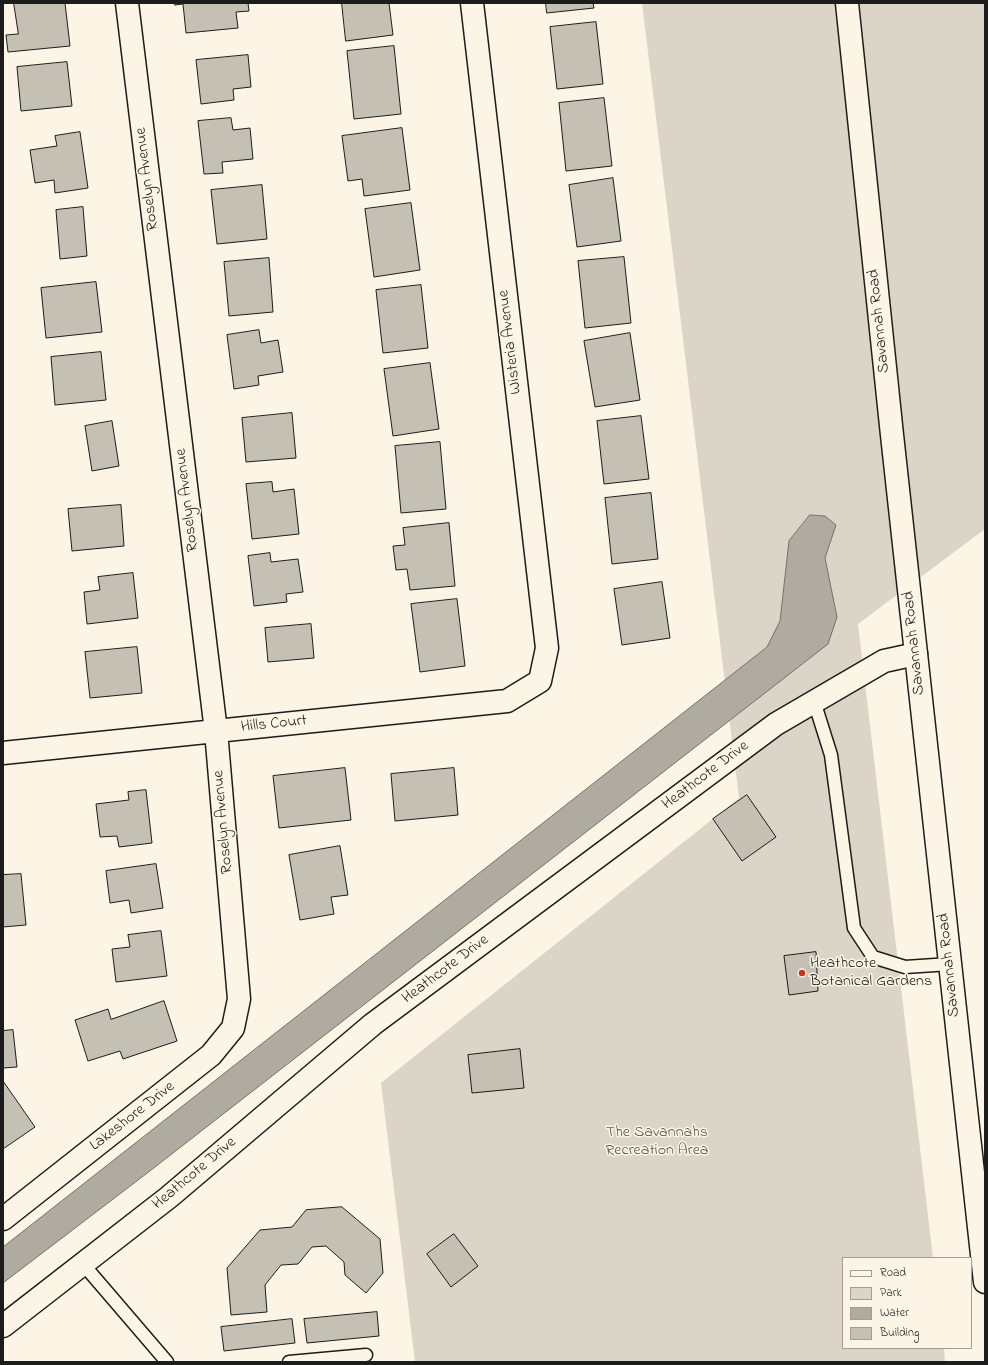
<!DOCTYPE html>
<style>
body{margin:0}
#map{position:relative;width:988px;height:1365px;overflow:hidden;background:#fcf5e5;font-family:"Indie Flower",sans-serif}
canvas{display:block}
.frame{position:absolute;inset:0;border:4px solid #1c1c1c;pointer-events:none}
.legend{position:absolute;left:842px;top:1257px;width:130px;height:92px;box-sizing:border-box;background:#fcf5e5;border:1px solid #a29e95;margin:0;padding:5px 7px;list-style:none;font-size:12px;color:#1c1c1c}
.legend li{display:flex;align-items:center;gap:8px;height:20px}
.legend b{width:20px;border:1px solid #a29e95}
</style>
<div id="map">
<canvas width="988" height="1365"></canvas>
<div class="frame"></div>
<ul class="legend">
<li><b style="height:5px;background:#fcf5e5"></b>Road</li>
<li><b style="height:11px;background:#dbd5c8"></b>Park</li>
<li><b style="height:11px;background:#b0aba1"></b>Water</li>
<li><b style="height:11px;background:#c4c0b3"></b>Building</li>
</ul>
</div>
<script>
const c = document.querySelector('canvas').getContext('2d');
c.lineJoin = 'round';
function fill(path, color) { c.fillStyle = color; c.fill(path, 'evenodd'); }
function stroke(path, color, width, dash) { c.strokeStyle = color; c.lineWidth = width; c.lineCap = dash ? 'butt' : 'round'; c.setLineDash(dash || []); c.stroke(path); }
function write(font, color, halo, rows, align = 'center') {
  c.font = font + ' "Indie Flower",sans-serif'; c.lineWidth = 3; c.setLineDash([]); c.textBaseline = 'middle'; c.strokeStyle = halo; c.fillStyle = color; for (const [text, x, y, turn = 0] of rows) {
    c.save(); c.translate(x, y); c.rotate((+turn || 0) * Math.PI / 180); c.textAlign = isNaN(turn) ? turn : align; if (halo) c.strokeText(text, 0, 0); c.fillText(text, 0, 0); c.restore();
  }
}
fill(new Path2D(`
 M 642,3 L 985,3 L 985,529 L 858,624 L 933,1258 L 843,1258 L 843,1348 L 944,1348 L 945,1362 L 415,1362 L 381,1083 L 739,798 Z`), '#dbd5c8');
const water = new Path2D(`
 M 810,515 L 825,516 L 836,525 L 825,558 L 837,617 L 828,644 L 146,1174 L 3,1283 L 3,1247 L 767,647 L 780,621 L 789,541 Z`);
fill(water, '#b0aba1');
stroke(water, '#75726c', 1);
const building = new Path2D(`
 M 14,3 L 65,3 L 70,46 L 8,52 L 6,35 L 18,34 Z
 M 175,3 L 248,3 L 249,11 L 236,12 L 238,28 L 186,33 L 183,4 L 175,5 Z
 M 342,3 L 389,3 L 393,35 L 346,41 Z
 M 546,3 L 593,3 L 594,8 L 547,13 Z
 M 596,22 L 603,84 L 557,89 L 550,27 Z
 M 394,46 L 401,114 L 354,119 L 347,51 Z
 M 248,55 L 251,87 L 233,89 L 234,100 L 201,104 L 196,60 Z
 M 67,62 L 72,106 L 21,111 L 17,67 Z
 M 604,98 L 612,166 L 566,171 L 559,103 Z
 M 231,118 L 233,130 L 250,128 L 253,159 L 222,162 L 223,173 L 204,174 L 198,121 Z
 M 402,128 L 410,190 L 364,196 L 362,179 L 348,181 L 342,136 Z
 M 80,132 L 88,188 L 55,193 L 54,180 L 35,183 L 30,150 L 57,146 L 55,136 Z
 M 613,178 L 621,241 L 577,247 L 569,185 Z
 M 262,185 L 267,239 L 217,244 L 211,190 Z
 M 411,203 L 420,270 L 374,277 L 365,209 Z
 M 83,207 L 87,256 L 60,259 L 56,210 Z
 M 624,257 L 631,323 L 585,328 L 578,261 Z
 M 269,258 L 273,312 L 229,316 L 224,262 Z
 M 96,282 L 102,332 L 46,338 L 41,288 Z
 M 421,285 L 428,348 L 383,353 L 376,290 Z
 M 259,330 L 261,343 L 278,340 L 283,372 L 258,376 L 259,385 L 234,389 L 227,335 Z
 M 630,333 L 640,400 L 595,407 L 584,341 Z
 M 101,352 L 106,400 L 55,405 L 51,357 Z
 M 430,363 L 439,429 L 393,436 L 384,369 Z
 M 292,413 L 296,458 L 246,462 L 242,418 Z
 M 641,416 L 649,479 L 604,484 L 597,421 Z
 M 112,421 L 119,466 L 92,471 L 85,426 Z
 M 440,442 L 446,509 L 401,513 L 395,446 Z
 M 272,482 L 273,492 L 294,489 L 299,534 L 252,539 L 246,484 Z
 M 651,493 L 658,559 L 612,564 L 605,498 Z
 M 121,505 L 124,546 L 72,551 L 68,509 Z
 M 449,523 L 455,586 L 410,590 L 407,569 L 396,570 L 393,546 L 405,545 L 403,528 Z
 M 270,553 L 271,562 L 298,559 L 303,592 L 286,594 L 287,602 L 254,606 L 248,556 Z
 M 133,573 L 138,618 L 87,624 L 84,592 L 100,590 L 98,577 Z
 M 662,582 L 670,638 L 622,645 L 614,589 Z
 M 457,599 L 465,666 L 420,672 L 411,604 Z
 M 311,624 L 314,658 L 268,662 L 265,628 Z
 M 137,647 L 142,693 L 90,698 L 85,652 Z
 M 345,768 L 351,820 L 279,828 L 273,776 Z
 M 454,768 L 458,815 L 395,821 L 391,774 Z
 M 146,790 L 152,843 L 119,847 L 117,836 L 100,837 L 96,804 L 129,800 L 128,792 Z
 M 747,795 L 776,837 L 742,861 L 713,819 Z
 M 340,846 L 348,895 L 331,897 L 334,914 L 300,920 L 289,855 Z
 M 156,864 L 163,908 L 131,913 L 129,900 L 110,903 L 106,871 Z
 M 21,874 L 26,925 L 3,927 L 3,875 Z
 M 161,931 L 167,976 L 116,982 L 112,949 L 130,947 L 128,935 Z
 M 816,952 L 818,991 L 789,995 L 784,956 Z
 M 164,1001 L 177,1041 L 123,1059 L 120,1051 L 88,1061 L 75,1020 L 108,1009 L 111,1019 Z
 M 13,1030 L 17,1067 L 3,1068 L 3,1031 Z
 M 520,1049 L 524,1088 L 472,1093 L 468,1055 Z
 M 3,1081 L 35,1127 L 3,1149 Z
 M 342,1207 L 380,1239 L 383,1273 L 366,1293 L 345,1275 L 344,1262 L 326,1246 L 312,1247 L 298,1264 L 281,1265 L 265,1285 L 267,1312 L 231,1315 L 227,1268 L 260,1230 L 292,1227 L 306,1210 Z
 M 454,1234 L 478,1266 L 451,1287 L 427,1254 Z
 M 377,1312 L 379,1336 L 307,1343 L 304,1319 Z
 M 292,1319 L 295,1343 L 224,1351 L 221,1327 Z`);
fill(building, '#c4c0b3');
stroke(building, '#1c1c1c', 1);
const lane = new Path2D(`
 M 814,701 L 831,755 L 854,928 L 873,957 L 905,967 L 950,964
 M 83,1264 L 167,1362
 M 289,1362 L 366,1355`);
const street = new Path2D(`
 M 3,753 L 507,701 L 540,681 L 547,648 L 472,3
 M 3,1219 L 211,1055 L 233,1028 L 239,999 L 216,731 L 127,3
 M 3,1326 L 169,1197 L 373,1024 L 776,724 L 884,661 L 916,654`);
const secondary = new Path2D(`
 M 847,3 L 892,435 L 985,1282`);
stroke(lane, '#1c1c1c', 15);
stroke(street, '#1c1c1c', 25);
stroke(secondary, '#1c1c1c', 25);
stroke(lane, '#fcf5e5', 12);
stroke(street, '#fcf5e5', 22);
stroke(secondary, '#fcf5e5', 22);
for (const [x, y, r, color] of [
 [802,973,4,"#c8321e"]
]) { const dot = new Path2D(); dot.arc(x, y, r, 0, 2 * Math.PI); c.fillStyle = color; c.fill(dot); stroke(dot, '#fcf5e5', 1.5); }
write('16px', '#1c1c1c', '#fcf5e5', [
 ["Roselyn Avenue",148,179,-97],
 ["Savannah Road",880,321,-96],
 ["Wisteria Avenue",511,342,-97],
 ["Roselyn Avenue",188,500,-97],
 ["Savannah Road",915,643,-96],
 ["Hills Court",274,725,-6],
 ["Heathcote Drive",706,776,-37],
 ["Roselyn Avenue",224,822,-95],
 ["Savannah Road",950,965,-96],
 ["Heathcote Drive",446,970,-37],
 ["Lakeshore Drive",133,1117,-38],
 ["Heathcote Drive",195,1174,-40]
]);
write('16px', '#1c1c1c', '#fcf5e5', [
 ["Heathcote",810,964],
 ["Botanical Gardens",810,982]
], 'left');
write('16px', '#555450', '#fcf5e5', [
 ["The Savannahs",657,1133],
 ["Recreation Area",657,1151]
]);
</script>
